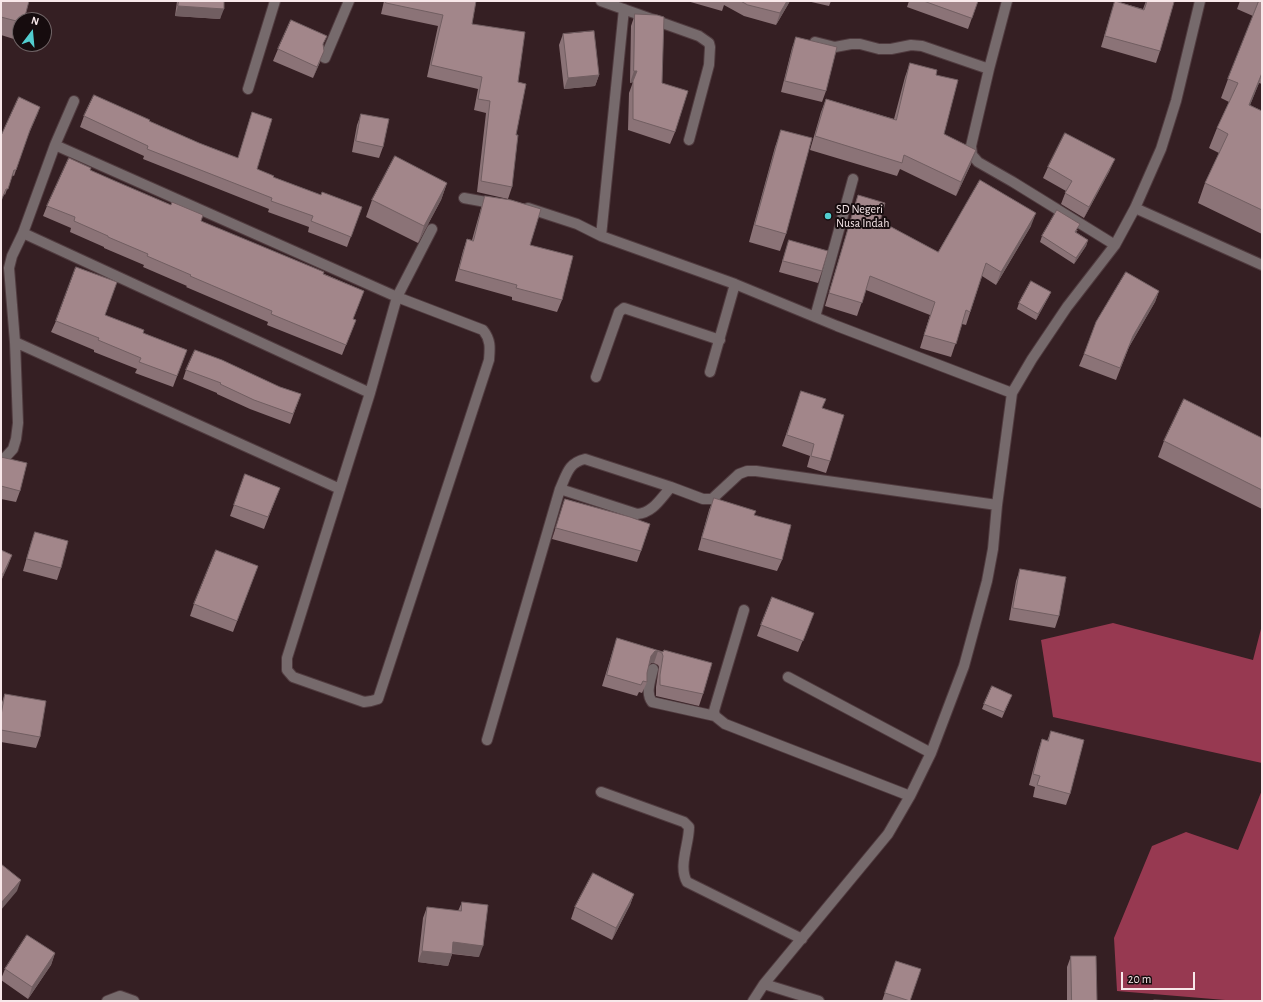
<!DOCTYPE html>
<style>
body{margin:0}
#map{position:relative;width:1263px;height:1002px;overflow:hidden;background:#351f23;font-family:"Alegreya Sans",sans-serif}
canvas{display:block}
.frame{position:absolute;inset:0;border:2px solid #f8e8ea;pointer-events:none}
.north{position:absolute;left:12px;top:12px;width:40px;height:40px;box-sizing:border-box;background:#160c0e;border:1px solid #706466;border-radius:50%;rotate:16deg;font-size:11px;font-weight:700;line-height:16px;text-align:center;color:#f8e8ea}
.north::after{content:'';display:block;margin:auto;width:14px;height:18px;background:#52cdcf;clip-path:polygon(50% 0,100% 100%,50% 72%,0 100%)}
.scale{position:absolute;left:1121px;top:972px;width:74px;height:18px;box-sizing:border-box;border:2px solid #f8e8ea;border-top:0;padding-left:5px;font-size:12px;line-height:14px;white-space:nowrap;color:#f8e8ea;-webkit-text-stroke:3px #160c0e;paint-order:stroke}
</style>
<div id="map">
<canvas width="1263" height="1002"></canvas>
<div class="frame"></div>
<div class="north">N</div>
<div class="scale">20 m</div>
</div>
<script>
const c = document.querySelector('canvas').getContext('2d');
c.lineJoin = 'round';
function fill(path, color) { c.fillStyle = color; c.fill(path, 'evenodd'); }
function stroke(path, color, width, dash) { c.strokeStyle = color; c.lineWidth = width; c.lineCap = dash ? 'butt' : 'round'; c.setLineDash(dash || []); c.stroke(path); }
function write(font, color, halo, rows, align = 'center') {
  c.font = font + ' "Alegreya Sans",sans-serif'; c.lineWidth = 4; c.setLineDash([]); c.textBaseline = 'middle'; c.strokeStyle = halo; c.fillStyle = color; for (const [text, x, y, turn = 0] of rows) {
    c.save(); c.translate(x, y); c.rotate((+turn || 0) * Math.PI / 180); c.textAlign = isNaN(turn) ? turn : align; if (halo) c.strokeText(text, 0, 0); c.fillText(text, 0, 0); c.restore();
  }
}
fill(new Path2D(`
 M 1113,623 L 1253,660 L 1262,625 L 1262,763 L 1053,717 L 1041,640 Z
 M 1262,790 L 1262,1001 L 1237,1001 L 1117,991 L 1114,938 L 1152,846 L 1186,832 L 1238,850 Z`), '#973951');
const minor = new Path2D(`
 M 601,1 L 699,36 L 709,43 L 710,47 L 709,65 L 689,140
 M 1007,1 L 989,69 L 971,146 L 972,155 L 978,162 L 1013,182 L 1115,245
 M 815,42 L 835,47 L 851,44 L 860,44 L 879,49 L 891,49 L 911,45 L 922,46 L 989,69
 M 325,58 L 349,1
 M 248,89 L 275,1
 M 55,145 L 397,297 L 483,330 C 491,340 490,348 489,360 L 378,699 L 371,701 L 364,702 L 293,677 L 287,670 L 287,658 L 370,393 L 397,297 L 432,229
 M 464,198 L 497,204
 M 528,208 L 577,224 L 601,236 L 735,284 L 837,326 L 1012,393
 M 1135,208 L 1262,265
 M 23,233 L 370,393
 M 601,236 L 624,9
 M 815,317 L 853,179
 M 15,342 L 340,489
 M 710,372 L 735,284
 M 596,377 L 619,312 L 624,308 L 720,340
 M 1,462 L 13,449 L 16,439 L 18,423 L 15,342 L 9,268 L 12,256 L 23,233 L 55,145 L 74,101
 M 560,489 L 637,514 C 653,513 661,498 671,487 L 703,499 L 712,499 L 739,474 L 747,471 L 756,471 L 997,505
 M 653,669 C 651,679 645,693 652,702 L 715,716 L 725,724 L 910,796
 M 788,677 L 931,753
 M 715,716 L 714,711 L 716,704 L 744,610
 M 487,740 L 560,489 C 567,474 568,463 585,459 L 671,487
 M 601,792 L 684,822 L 689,827 C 689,845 678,866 687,882 L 802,939
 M 764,984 L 819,1001
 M 107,1001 L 120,996 L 134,1001
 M 753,1001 L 764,984 L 888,834 L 910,796 L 931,753 L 964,666 L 987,581 L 993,549 L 997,505 L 1012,393 L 1032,359 L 1067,307 L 1115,245 L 1135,208 L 1161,149 L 1176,101 L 1200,1`);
stroke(minor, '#503b3f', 12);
stroke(minor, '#766a6c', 10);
fill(new Path2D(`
 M 1,1 L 20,20 L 20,32 L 17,40 L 1,35 Z
 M 177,1 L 224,1 L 220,19 L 175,16 Z
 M 384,1 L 476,1 L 472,24 L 518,82 L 516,135 L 512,187 L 508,199 L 477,192 L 486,113 L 474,110 L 478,89 L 427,77 L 438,26 L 381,14 Z
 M 687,1 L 790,1 L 776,25 L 744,16 L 724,5 L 722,11 Z
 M 807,1 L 831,1 L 829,6 Z
 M 909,1 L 978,1 L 968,29 L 907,7 Z
 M 1115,1 L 1143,9 L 1146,1 L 1171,1 L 1160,51 L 1156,63 L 1101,47 L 1111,13 Z
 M 1240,1 L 1262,1 L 1262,84 L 1259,83 L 1250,105 L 1262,111 L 1262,234 L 1198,203 L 1205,183 L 1219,153 L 1209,148 L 1217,128 L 1229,102 L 1221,98 L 1228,79 L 1253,16 L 1237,9 Z
 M 635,14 L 662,83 L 675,132 L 670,144 L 628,130 L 629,93 L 633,82 L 630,83 L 631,26 Z
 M 563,34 L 599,75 L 595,86 L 564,89 L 559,45 Z
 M 796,37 L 826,91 L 822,102 L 781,92 L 792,48 Z
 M 323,45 L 324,51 L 320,62 L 313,78 L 273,61 L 278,49 Z
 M 910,63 L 936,75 L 944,134 L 971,164 L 956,196 L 900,169 L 897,176 L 810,150 L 821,112 L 826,99 L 894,119 L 905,77 Z
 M 40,107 L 28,135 L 14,176 L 12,175 L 5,195 L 4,194 L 1,136 Z
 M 252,112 L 257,169 L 273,177 L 321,195 L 362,207 L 347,247 L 308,232 L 309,227 L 268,212 L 269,209 L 143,159 L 144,156 L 80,127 L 84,116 L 149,121 L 199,143 L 238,158 Z
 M 361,114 L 383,147 L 379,158 L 352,152 L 357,125 Z
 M 781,130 L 786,234 L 780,251 L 749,242 L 775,147 Z
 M 1048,167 L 1110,170 L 1084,218 L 1061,204 L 1066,191 L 1043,178 Z
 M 90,170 L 201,221 L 364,291 L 353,319 L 356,320 L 342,355 L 267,325 L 268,322 L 186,287 L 187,286 L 143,267 L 144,265 L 104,248 L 104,247 L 70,232 L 71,228 L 43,216 L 47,206 Z
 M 447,183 L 441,200 L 418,243 L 366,217 L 372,200 Z
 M 858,195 L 880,221 L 938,252 L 1031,226 L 996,285 L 982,276 L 966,325 L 962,324 L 951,357 L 920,348 L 930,315 L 866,290 L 857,316 L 825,306 L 854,208 Z
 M 485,196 L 530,245 L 562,300 L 557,312 L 512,300 L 512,297 L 455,281 L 463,251 L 467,239 L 472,240 L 481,208 Z
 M 1078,230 L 1076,232 L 1088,240 L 1086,246 L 1074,264 L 1040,242 L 1042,236 Z
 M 789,240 L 822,271 L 818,283 L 779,272 L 785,252 Z
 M 1159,291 L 1155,302 L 1129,347 L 1116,380 L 1079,366 L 1084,354 Z
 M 1051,292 L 1048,298 L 1036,320 L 1017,309 L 1019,303 Z
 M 105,315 L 143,333 L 187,350 L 173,387 L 135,373 L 137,369 L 94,352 L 94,350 L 51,332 L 56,321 Z
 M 186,370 L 280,387 L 301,394 L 290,424 L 250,409 L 217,394 L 217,393 L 183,379 Z
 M 801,391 L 830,461 L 826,473 L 807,467 L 810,456 L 782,446 Z
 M 1262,438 L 1262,509 L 1158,457 L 1164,441 Z
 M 1,457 L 20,491 L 16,502 L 1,499 Z
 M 245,474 L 280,488 L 264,529 L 230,516 Z
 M 714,498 L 754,515 L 782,560 L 777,571 L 698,550 L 709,510 Z
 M 565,499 L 641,551 L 637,562 L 552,539 L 561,511 Z
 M 35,532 L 61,568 L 57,580 L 23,571 L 31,543 Z
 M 1,550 L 12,555 L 1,581 Z
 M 258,566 L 233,632 L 190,616 L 194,604 Z
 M 1020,569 L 1059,616 L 1055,628 L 1009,620 L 1016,581 Z
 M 814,613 L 798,652 L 757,636 L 761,625 Z
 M 617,638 L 663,652 L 703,694 L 699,706 L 656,696 L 656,687 L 659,667 L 658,665 L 654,663 L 651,663 L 649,665 L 647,673 L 647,682 L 642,693 L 639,692 L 637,696 L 602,686 L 613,650 Z
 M 5,694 L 40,737 L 36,748 L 1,742 L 1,705 Z
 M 1012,695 L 1002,718 L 982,709 L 984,704 Z
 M 1051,731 L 1070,794 L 1066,805 L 1033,797 L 1035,787 L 1029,785 L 1038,751 L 1042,739 L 1047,741 Z
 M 634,894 L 630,905 L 612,940 L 571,919 L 575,907 Z
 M 462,902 L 479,957 L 452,954 L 448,966 L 418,962 L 423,918 L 427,907 L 458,911 Z
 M 55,953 L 51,965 L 28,999 L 1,980 L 1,979 L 5,969 Z
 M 1071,956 L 1097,1001 L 1067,1001 L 1067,967 Z
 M 896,961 L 910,1001 L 882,1001 Z`), '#8b7377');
fill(new Path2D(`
 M 787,1 L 790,1 L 776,25 L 780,13 Z
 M 178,6 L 224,9 L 220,19 L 175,16 Z
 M 324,51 L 320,62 L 313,78 L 317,67 Z
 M 634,71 L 637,71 L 633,82 L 630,83 Z
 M 1262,73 L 1259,83 L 1242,125 L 1249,105 Z
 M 599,75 L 595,86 L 564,89 L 568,78 Z
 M 40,107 L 38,113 L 28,136 L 30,130 Z
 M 976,150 L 971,164 L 956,196 L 961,182 Z
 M 1115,159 L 1110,170 L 1084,218 L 1089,207 Z
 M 447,183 L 441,200 L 418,243 L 424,226 Z
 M 1036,213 L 1031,226 L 996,285 L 1001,272 Z
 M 1088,240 L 1086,246 L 1074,264 L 1076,258 Z
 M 1159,291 L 1155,302 L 1129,347 L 1116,380 L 1133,336 Z
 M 1051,292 L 1048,298 L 1036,320 L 1038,314 Z
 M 12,555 L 8,566 L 1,581 L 3,574 Z
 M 655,651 L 658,651 L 654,663 L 651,663 L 647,667 L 651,656 Z
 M 21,880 L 17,891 L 1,910 L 1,903 Z
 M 634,894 L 630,905 L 612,940 L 616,928 Z
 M 453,942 L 483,946 L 479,957 L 449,953 Z
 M 422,951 L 452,954 L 448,966 L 418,962 Z
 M 55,953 L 51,965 L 28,999 L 32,987 Z`), '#715e61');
const building = new Path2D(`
 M 1,1 L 29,1 L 24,20 L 20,20 L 20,22 L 1,17 Z
 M 179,1 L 224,1 L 224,9 L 178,6 Z
 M 386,1 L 476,1 L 472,24 L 525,32 L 518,82 L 526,84 L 516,135 L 518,135 L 512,187 L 481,181 L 490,101 L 478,99 L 482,77 L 431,65 L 443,15 L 386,3 Z
 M 741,1 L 787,1 L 780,13 L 748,5 Z
 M 924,1 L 978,1 L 972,18 Z
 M 1115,1 L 1144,10 L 1147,1 L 1171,1 L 1174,2 L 1160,51 L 1105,36 Z
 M 1259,1 L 1262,1 L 1262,73 L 1249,105 L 1262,111 L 1262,210 L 1205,183 L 1228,134 L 1217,128 L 1238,83 L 1228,79 Z
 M 635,14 L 657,15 L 664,17 L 662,83 L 688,91 L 675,132 L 633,119 L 633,81 L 637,71 L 634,71 Z
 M 291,20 L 327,36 L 323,44 L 324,51 L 317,67 L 278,49 Z
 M 594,31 L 599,75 L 568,78 L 563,34 Z
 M 796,37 L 837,47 L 826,91 L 785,81 Z
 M 910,63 L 937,70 L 936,75 L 958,80 L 944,134 L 976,150 L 961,182 L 904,155 L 902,163 L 815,136 L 826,99 L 896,120 Z
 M 94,95 L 150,120 L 149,121 L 199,143 L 238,158 L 252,112 L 272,119 L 257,169 L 274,176 L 273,177 L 321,195 L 322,192 L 362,207 L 351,237 L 311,221 L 313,216 L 271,201 L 272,198 L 147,149 L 148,146 L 84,116 Z
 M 19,97 L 40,107 L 30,130 L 16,170 L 14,170 L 8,189 L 6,189 L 1,201 L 1,136 Z
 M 361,114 L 389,119 L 383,147 L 356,141 Z
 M 781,130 L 812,138 L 786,234 L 755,225 Z
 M 1065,133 L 1115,159 L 1089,207 L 1065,193 L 1072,181 L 1048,167 Z
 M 395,156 L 447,183 L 424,226 L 372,200 Z
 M 69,158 L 91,168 L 90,170 L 115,181 L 171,205 L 172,202 L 203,215 L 201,221 L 324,272 L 323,274 L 364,291 L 353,319 L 356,320 L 346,345 L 271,314 L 272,311 L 190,276 L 191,275 L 147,256 L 148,254 L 108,237 L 108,236 L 74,221 L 75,217 L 47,206 Z
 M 980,180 L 1036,213 L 1001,272 L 986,263 L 970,312 L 966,310 L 956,344 L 924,335 L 935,302 L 870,276 L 862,303 L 829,293 L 858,195 L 885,203 L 880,221 L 938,252 Z
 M 485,196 L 511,200 L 541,209 L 530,245 L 573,256 L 562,300 L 516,288 L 517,285 L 459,269 L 467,239 L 473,241 Z
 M 1057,210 L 1080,224 L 1075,232 L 1088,240 L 1076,258 L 1042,236 Z
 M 789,240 L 828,251 L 822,271 L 783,261 Z
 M 76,267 L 117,282 L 105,315 L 144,330 L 143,333 L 187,350 L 177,376 L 139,362 L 141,358 L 98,340 L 99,338 L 56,321 Z
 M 1126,272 L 1159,291 L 1133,336 L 1120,368 L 1084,354 L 1096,322 Z
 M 1031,281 L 1051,292 L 1038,314 L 1019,303 Z
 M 195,350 L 222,360 L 280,387 L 301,394 L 293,414 L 254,400 L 220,384 L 221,383 L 186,370 Z
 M 801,391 L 826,399 L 822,408 L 844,415 L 830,461 L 811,456 L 814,444 L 787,435 Z
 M 1184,399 L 1262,438 L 1262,490 L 1164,441 Z
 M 1,457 L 27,463 L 20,491 L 1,486 Z
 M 245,474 L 280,488 L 268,517 L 234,505 Z
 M 714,498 L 756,511 L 754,515 L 791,525 L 782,560 L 702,538 Z
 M 565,499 L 630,517 L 650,524 L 641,551 L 556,528 Z
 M 35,532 L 68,541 L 61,568 L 27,559 Z
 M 1,550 L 12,555 L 3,574 L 1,574 Z
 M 216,550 L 258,566 L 237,621 L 194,604 Z
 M 1020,569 L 1066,577 L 1059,616 L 1013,608 Z
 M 772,597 L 814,613 L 803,641 L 761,625 Z
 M 617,638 L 663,652 L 664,650 L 712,663 L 703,694 L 660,685 L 660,675 L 663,656 L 662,653 L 658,651 L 655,651 L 651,656 L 647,673 L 647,682 L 643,681 L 641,685 L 607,675 Z
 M 992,686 L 1012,695 L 1004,712 L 984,704 Z
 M 5,694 L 46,701 L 40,737 L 1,730 L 1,716 Z
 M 1051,731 L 1084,740 L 1070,794 L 1037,785 L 1040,776 L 1033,774 L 1042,739 L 1048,741 Z
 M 1,864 L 21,880 L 1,903 Z
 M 593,873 L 634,894 L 616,928 L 575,907 Z
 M 462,902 L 488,905 L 483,946 L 453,942 L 452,954 L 422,951 L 427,907 L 461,911 Z
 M 27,935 L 55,953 L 32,987 L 5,969 Z
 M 1071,956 L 1096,956 L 1097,1001 L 1072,1001 Z
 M 896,961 L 921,969 L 910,1001 L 885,993 Z
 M 1154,1000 L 1175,1001 L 1153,1001 Z`);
fill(building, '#a2868a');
stroke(building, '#715e61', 1);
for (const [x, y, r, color] of [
 [828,216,4,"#52cdcf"]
]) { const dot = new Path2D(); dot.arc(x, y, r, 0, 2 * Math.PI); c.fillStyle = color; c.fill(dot); stroke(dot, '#160c0e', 1.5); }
write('12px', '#f8e8ea', '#160c0e', [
 ["SD Negeri",836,209],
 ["Nusa Indah",836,223]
], 'left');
</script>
